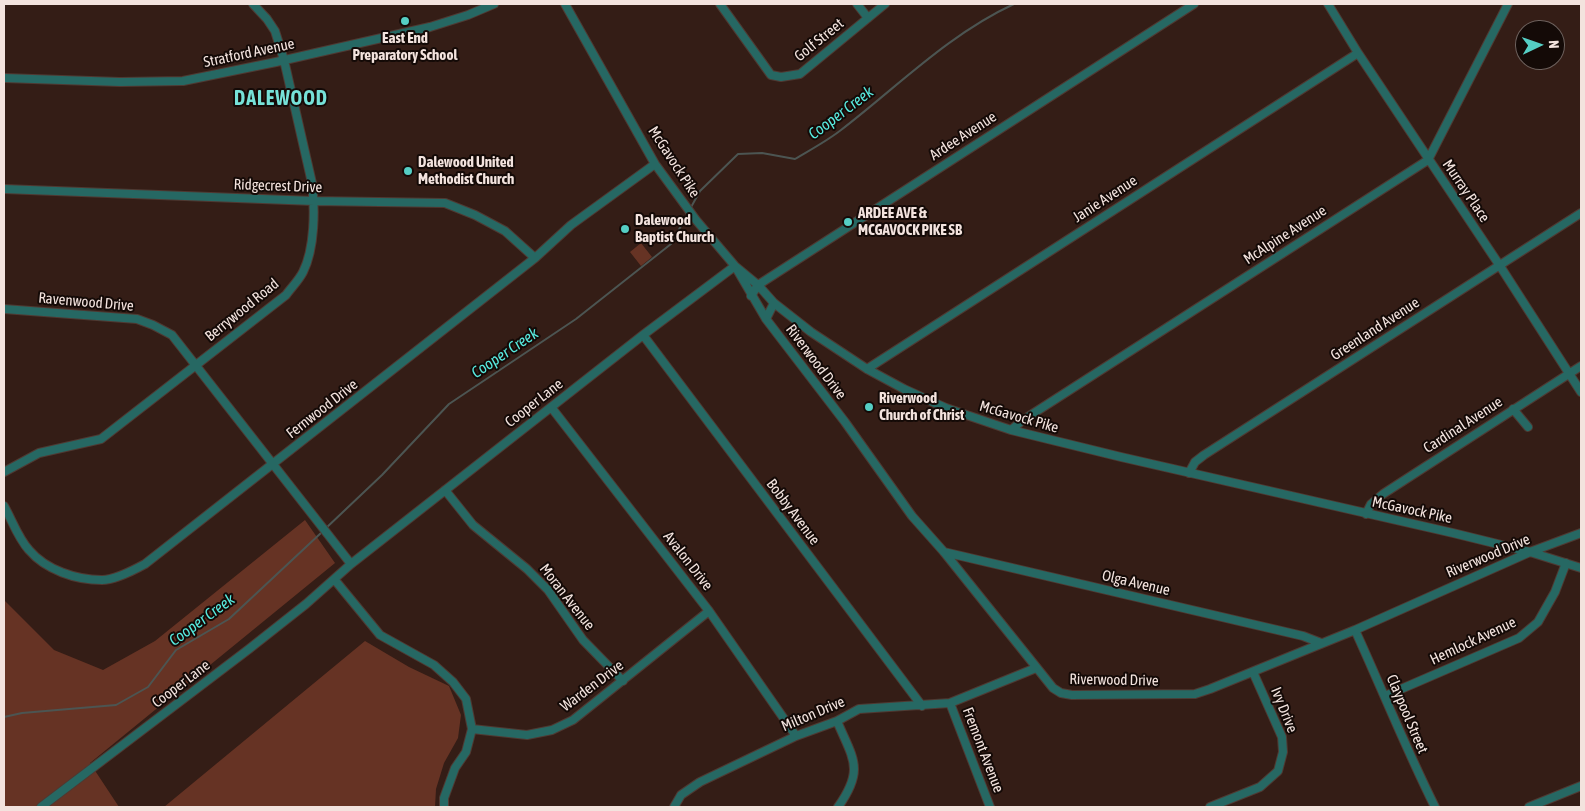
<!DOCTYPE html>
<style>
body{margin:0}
#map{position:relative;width:1585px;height:811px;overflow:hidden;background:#341d16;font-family:"Asap Condensed",sans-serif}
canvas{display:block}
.frame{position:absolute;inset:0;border:5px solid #f3e3de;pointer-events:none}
.north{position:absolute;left:1515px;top:20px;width:50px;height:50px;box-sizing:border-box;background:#140a07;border:1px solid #6d615d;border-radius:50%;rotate:87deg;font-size:14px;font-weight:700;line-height:20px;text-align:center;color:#f3e3de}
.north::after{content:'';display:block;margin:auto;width:18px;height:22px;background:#55cec4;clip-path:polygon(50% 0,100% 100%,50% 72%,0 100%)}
</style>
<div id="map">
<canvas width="1585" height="811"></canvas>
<div class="frame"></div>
<div class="north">N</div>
</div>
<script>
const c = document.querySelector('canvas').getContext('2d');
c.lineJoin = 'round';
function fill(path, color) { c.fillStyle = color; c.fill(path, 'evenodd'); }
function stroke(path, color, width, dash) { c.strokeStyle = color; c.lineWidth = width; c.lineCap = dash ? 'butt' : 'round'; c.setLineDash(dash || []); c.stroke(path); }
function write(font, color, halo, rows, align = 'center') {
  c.font = font + ' "Asap Condensed",sans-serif'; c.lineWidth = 4; c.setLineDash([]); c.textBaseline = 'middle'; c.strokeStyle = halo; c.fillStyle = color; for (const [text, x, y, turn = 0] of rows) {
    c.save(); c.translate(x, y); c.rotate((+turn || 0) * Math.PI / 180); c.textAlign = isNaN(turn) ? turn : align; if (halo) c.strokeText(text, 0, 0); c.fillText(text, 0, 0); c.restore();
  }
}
fill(new Path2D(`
 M 641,243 L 652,257 L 641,266 L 630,252 Z
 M 305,520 L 335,563 L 90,763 L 119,807 L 4,807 L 4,600 L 54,650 L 103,670 L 155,641 Z
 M 365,641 L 409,667 L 449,686 L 461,715 L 458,738 L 444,763 L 436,789 L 435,807 L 164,807 Z`), '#663324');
stroke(new Path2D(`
 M 690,209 L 700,191 L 738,154 L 762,153 L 795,159 C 810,150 827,141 841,130 C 897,87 949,34 1014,4
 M 325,529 L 382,475 L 449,404 L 576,319 L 671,244 L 688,213
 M 4,717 L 22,713 L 116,705 L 148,687 L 176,650 L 229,619 L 322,532`), '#4c5552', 2);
const minor = new Path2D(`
 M 565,4 L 655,164 L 696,220 L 735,266 L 758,285 L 774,303 L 811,332 L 867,369 L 904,389 L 946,408 L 1011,430 L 1121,457 L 1453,533 L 1530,552 L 1581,568
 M 720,4 L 771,75 L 781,77 L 800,74 L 885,4
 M 857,4 L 868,18
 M 1328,4 L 1358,53 L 1500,266 L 1581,392
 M 4,78 L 120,82 L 183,81 L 276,62 L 430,27 L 468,15 L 494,4
 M 4,189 L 314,201 L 445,203 L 475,215 L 505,231 L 535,258
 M 751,296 L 758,285 L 1194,4
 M 4,309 L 137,319 L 153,325 L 172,335 L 351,564
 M 766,319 L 774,303
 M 643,335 L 922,706
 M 867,369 L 1358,53
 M 551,407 L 709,611 L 796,736
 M 1513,409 L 1528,427
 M 1011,430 L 1023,420 L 1428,160 L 1508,4
 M 4,472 L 39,453 L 101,439 L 286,295 C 291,288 299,280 303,272 C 315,248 315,209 312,183 L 284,60 L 275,31 L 267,19 L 253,4
 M 1189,473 L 1195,462 L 1204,455 L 1581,213
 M 445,490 L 473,525 L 527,569 L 548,590 L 583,640 L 623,681
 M 4,506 C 12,520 18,538 29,550 C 46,570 76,580 102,580 C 114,580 134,570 145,564 L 535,258 L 571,225 L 655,164
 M 1366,514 L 1371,504 L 1383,494 L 1581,366
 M 944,552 L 1303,636 L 1321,643
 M 334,579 L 380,635 L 434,665 L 453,682 L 466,699 L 472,729 L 466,752 L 455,768 L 444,798 L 444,807
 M 1355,630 C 1382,689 1406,749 1435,807
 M 1385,696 L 1519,638 L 1538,622 L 1555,592 L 1566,563
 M 950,703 L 990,807
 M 837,721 C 853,759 865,769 838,807
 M 472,729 L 527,735 L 552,730 L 573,720 L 709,611
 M 41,807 L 249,649 L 306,604 L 351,564 L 643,335 L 735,266 L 766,319 L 845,422 L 912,516 L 944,552 L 1053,688 L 1061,693 L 1072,695 L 1195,694 L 1210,689 L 1355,630 L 1530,552 L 1581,533
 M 674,807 L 681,795 L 700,782 L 796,736 L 837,721 L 859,709 L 950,703 L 1036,668
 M 1210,807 L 1260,787 L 1278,771 L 1283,752 L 1282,737 L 1253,672
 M 1529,807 L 1581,786`);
stroke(minor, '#4f3932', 10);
stroke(minor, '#266863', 8);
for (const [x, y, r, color] of [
 [405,21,5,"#55cec4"],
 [408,171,5,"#55cec4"],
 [848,222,5,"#55cec4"],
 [625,229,5,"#55cec4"],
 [869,407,5,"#55cec4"]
]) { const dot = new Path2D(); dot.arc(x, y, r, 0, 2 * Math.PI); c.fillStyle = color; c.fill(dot); stroke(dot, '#140a07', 2); }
write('bold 15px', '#f3e3de', '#140a07', [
 ["East End",405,38,"center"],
 ["Preparatory School",405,55,"center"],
 ["Dalewood United",418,162],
 ["Methodist Church",418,179],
 ["ARDEE AVE &",858,213],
 ["MCGAVOCK PIKE SB",858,230],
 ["Dalewood",635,220],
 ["Baptist Church",635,237],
 ["Riverwood",879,398],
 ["Church of Christ",879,415]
], 'left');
write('15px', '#f3e3de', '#140a07', [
 ["Golf Street",819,40,-39],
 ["Stratford Avenue",249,53,-12],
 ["Ardee Avenue",963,136,-33],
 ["McGavock Pike",674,162,57],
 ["Ridgecrest Drive",278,186,2],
 ["Murray Place",1466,191,56],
 ["Janie Avenue",1105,199,-33],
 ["McAlpine Avenue",1285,235,-33],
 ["Ravenwood Drive",86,302,5],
 ["Berrywood Road",242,310,-39],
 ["Greenland Avenue",1375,329,-33],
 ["Riverwood Drive",816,362,53],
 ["Cooper Lane",534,403,-38],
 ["Fernwood Drive",322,409,-38],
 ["McGavock Pike",1019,417,16],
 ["Cardinal Avenue",1463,425,-33],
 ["McGavock Pike",1412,510,12],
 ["Bobby Avenue",793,512,53],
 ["Riverwood Drive",1488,556,-23],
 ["Avalon Drive",688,561,52],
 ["Olga Avenue",1136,583,13],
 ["Moran Avenue",567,597,52],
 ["Hemlock Avenue",1473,641,-25],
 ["Riverwood Drive",1114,680,1],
 ["Cooper Lane",181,684,-37],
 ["Warden Drive",592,686,-37],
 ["Ivy Drive",1284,710,68],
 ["Milton Drive",813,714,-23],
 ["Claypool Street",1407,714,67],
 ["Fremont Avenue",983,750,69]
]);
write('italic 16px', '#58ebe0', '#140a07', [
 ["Cooper Creek",841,113,-37],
 ["Cooper Creek",505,353,-34],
 ["Cooper Creek",202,620,-36]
]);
c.letterSpacing = '1px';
write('bold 20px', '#76e1d8', '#140a07', [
 ["DALEWOOD",281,99]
]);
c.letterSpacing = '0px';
</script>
